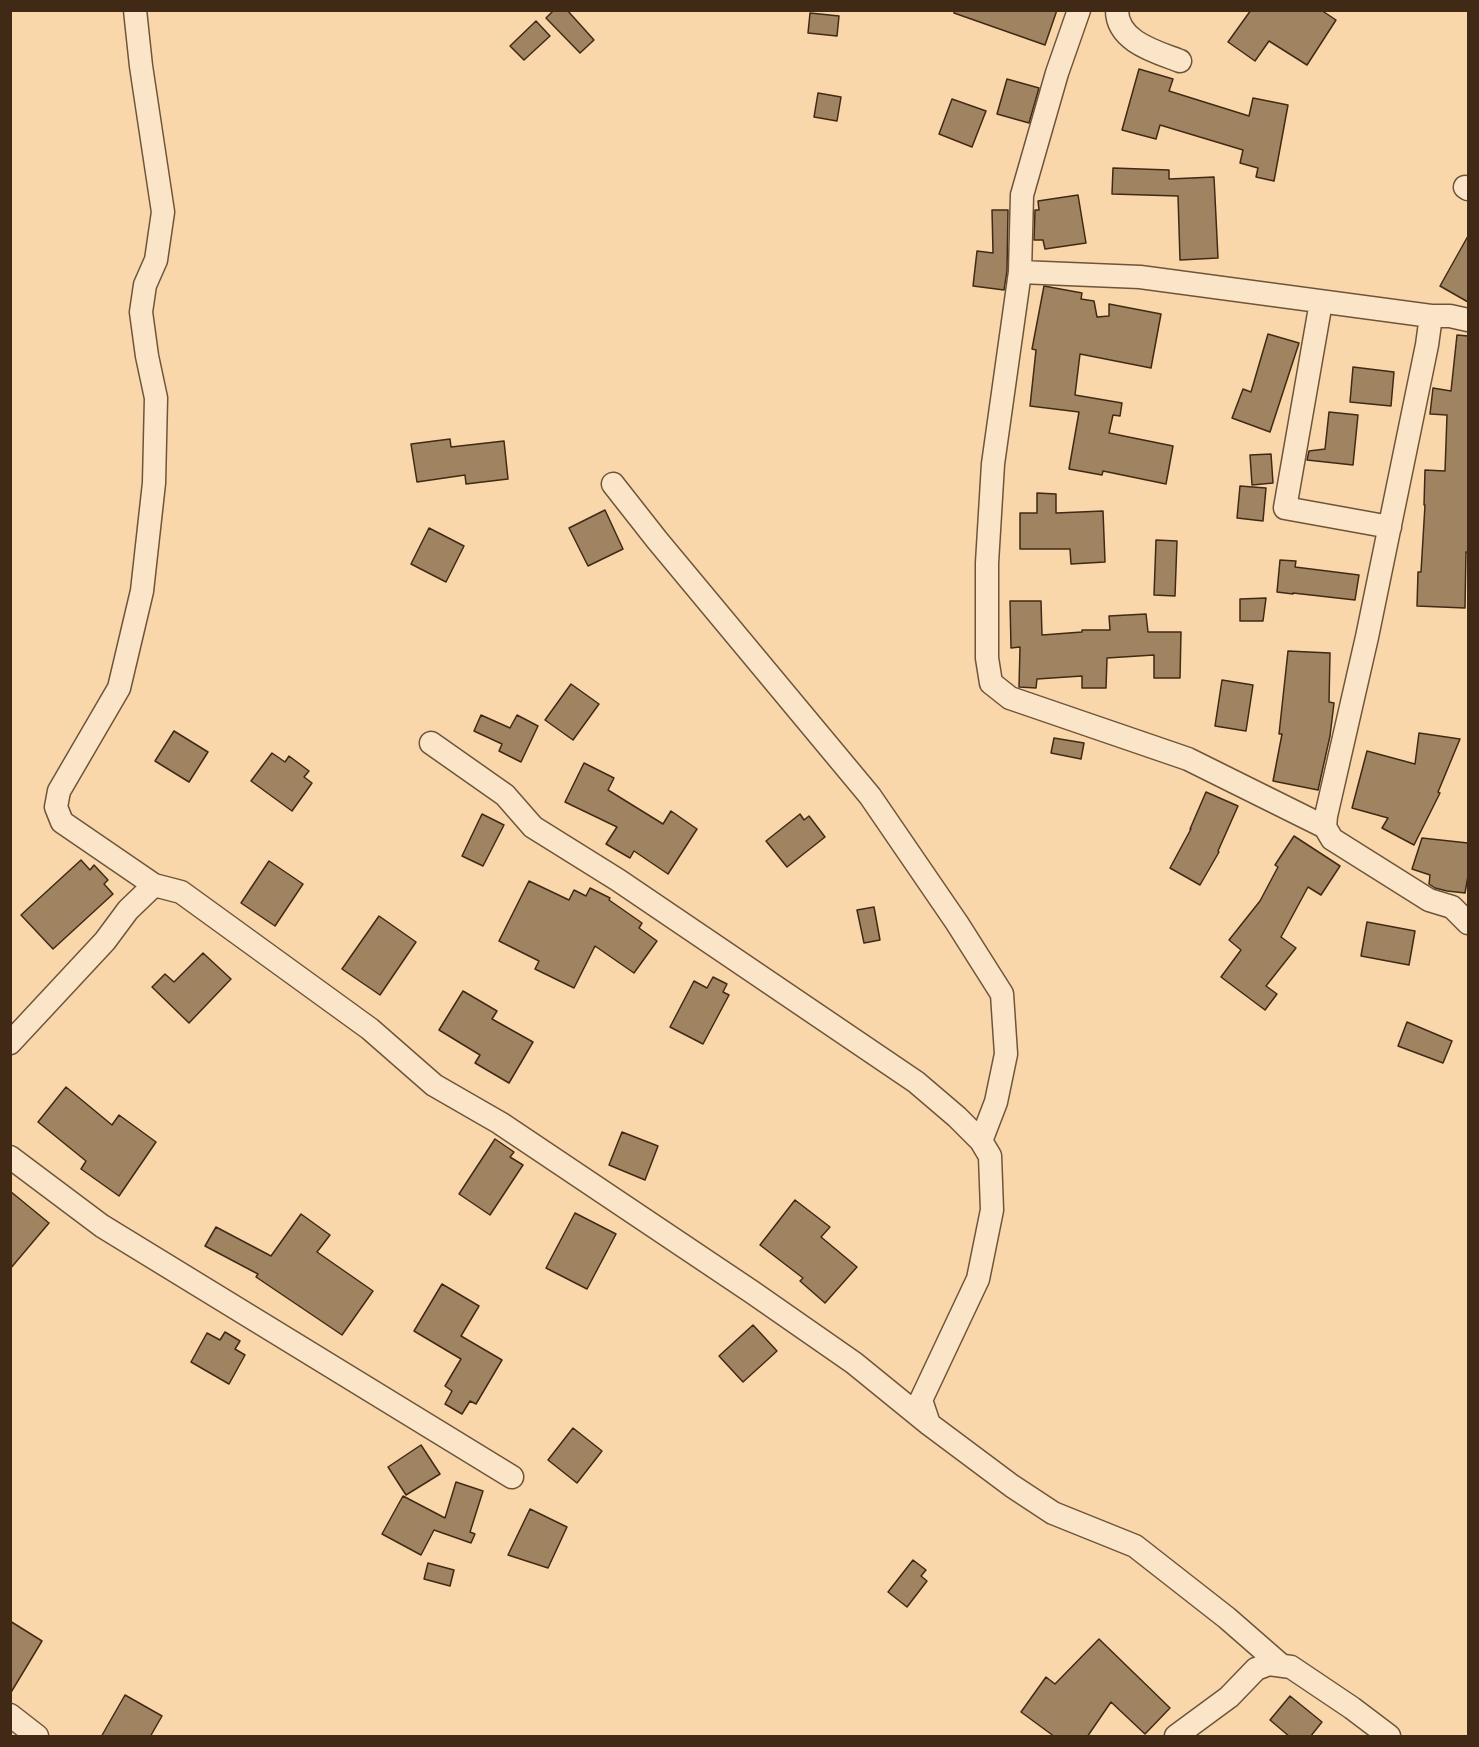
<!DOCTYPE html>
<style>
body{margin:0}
#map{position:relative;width:1479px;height:1747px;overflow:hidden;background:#f9d7aa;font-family:"IM FELL DW Pica",serif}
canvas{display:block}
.frame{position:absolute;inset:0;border:12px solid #402a15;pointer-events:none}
</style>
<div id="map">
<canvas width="1479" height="1747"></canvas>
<div class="frame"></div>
</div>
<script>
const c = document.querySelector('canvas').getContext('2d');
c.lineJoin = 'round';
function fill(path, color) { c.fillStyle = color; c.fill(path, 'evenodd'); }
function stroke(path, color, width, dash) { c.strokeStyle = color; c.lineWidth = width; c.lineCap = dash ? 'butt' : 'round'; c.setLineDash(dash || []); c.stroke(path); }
const building = new Path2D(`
 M 554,10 L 567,10 L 594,40 L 580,53 L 546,18 Z
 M 954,10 L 1057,10 L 1045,45 L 954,13 Z
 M 1251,10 L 1321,10 L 1336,20 L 1307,65 L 1269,41 L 1255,61 L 1228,42 Z
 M 810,13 L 839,16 L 837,36 L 808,33 Z
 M 536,21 L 550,36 L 524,60 L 510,46 Z
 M 1139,69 L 1173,79 L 1169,91 L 1249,116 L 1253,98 L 1288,105 L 1274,181 L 1256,177 L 1258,168 L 1240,163 L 1243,150 L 1160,125 L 1156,139 L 1122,130 Z
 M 1007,79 L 1039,88 L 1029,123 L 997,114 Z
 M 818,93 L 841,97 L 837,121 L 814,117 Z
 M 952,99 L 986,111 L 972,147 L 939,134 Z
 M 1113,168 L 1169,170 L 1169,179 L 1214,177 L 1218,258 L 1180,260 L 1178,196 L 1112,194 Z
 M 1078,195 L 1086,243 L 1045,249 L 1043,240 L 1034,240 L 1035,210 L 1039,210 L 1038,201 Z
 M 992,210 L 1008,210 L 1007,271 L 1004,290 L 973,286 L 977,251 L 993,253 Z
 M 1468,236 L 1468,302 L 1440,286 Z
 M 1044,286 L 1082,293 L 1081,299 L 1094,301 L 1097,317 L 1109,316 L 1109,304 L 1161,314 L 1151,368 L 1080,354 L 1075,395 L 1122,403 L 1120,416 L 1113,415 L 1109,433 L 1173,446 L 1166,484 L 1103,471 L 1102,475 L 1069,469 L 1079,412 L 1030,406 L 1036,350 L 1032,349 Z
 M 1268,334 L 1299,343 L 1270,432 L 1232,418 L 1243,389 L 1251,392 Z
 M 1457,335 L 1468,336 L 1468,552 L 1466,552 L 1465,608 L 1417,606 L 1418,572 L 1421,572 L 1425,505 L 1424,505 L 1425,470 L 1445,471 L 1447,415 L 1430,414 L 1433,388 L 1451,391 Z
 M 1353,367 L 1394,372 L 1391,406 L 1350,402 Z
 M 1329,412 L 1358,415 L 1353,465 L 1307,460 L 1309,451 L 1325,449 Z
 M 450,439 L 451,447 L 504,441 L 508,479 L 466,484 L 465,475 L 417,482 L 411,444 Z
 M 1271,454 L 1273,483 L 1252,485 L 1250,455 Z
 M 1240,486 L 1266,488 L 1263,521 L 1237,518 Z
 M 1037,493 L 1056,494 L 1056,513 L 1103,511 L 1105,562 L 1071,564 L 1070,549 L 1020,549 L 1020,513 L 1037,513 Z
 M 605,510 L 623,549 L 588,566 L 569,528 Z
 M 429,528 L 464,546 L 446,582 L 411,564 Z
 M 1156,540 L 1177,541 L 1175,596 L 1154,595 Z
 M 1280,560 L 1296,561 L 1295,567 L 1359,575 L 1355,600 L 1293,593 L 1293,594 L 1277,592 Z
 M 1266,598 L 1263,621 L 1240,621 L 1240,599 Z
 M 1010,601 L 1041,601 L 1042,635 L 1082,632 L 1082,630 L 1110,630 L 1109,616 L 1146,614 L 1148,632 L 1181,632 L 1180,678 L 1154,678 L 1154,655 L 1107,658 L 1106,688 L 1082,688 L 1082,676 L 1037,679 L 1036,688 L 1019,687 L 1020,647 L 1011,648 Z
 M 1288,651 L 1330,653 L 1329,702 L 1334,703 L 1330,736 L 1318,790 L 1273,781 L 1282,734 L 1279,734 Z
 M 1222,680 L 1253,685 L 1246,731 L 1215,726 Z
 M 571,684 L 599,704 L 573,740 L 545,720 Z
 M 481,715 L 510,728 L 517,715 L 538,726 L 521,762 L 499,751 L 502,744 L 474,731 Z
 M 174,731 L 208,752 L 189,782 L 155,761 Z
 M 1419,733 L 1460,739 L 1438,792 L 1440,793 L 1414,845 L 1382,828 L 1388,818 L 1352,808 L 1367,751 L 1415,764 Z
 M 1054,738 L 1084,743 L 1081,759 L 1051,753 Z
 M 272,753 L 285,762 L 289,756 L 309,771 L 304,777 L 312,783 L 292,811 L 251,781 Z
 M 584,763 L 614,778 L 608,790 L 663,824 L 671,811 L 697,829 L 668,874 L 634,851 L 630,858 L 606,844 L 617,827 L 565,802 Z
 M 1206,792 L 1238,806 L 1218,851 L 1219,852 L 1200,885 L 1170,868 L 1191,829 L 1190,829 Z
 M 482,814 L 504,825 L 483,866 L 462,856 Z
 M 800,814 L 804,820 L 809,816 L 825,837 L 787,867 L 766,841 Z
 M 1294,836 L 1340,866 L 1321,895 L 1308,887 L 1281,937 L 1296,948 L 1266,986 L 1277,994 L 1265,1010 L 1221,977 L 1241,950 L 1229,940 L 1260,901 L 1278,867 L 1275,865 Z
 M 1422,838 L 1468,843 L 1468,876 L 1465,893 L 1447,891 L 1435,888 L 1429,884 L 1430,875 L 1412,869 Z
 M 81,860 L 90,870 L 94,865 L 108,880 L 104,884 L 113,894 L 53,949 L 21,915 Z
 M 269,861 L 303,884 L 275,926 L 241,903 Z
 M 529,881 L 569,900 L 574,890 L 586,896 L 590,888 L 610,898 L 609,900 L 642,923 L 639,928 L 657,941 L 634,973 L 595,946 L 574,988 L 535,969 L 539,961 L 499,941 Z
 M 874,907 L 880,940 L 864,943 L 857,910 Z
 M 379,916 L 416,942 L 380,995 L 342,969 Z
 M 1367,922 L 1415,931 L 1409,965 L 1361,956 Z
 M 203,953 L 231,979 L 189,1023 L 152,987 L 165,974 L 174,982 Z
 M 713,977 L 727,984 L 723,992 L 729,995 L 703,1044 L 670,1027 L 694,981 L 707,988 Z
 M 463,991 L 497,1011 L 492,1019 L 533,1042 L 509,1083 L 475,1063 L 480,1055 L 439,1030 Z
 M 1407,1022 L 1452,1041 L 1443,1063 L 1398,1046 Z
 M 66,1087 L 112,1125 L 119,1115 L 156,1142 L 119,1196 L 81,1169 L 86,1161 L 38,1122 Z
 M 622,1132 L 658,1146 L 645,1180 L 609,1165 Z
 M 495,1139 L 514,1152 L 510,1157 L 523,1165 L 490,1215 L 459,1194 Z
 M 10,1191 L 49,1223 L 10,1269 Z
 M 795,1200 L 830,1227 L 821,1237 L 857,1267 L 825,1303 L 800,1281 L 803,1278 L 760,1245 Z
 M 575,1213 L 616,1234 L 587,1289 L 546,1268 Z
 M 301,1214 L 330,1235 L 317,1252 L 373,1291 L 342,1335 L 256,1277 L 258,1274 L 205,1246 L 216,1227 L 271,1256 Z
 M 442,1284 L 479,1306 L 461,1336 L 502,1360 L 476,1404 L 470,1401 L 462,1414 L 445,1404 L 452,1391 L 445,1386 L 461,1359 L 414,1331 Z
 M 753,1325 L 777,1351 L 743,1382 L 719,1356 Z
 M 225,1332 L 240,1341 L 235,1349 L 245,1355 L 229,1384 L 191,1362 L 207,1333 L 220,1340 Z
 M 573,1428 L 602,1451 L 577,1483 L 548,1460 Z
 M 421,1445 L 440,1474 L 406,1495 L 388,1467 Z
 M 456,1482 L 483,1491 L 470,1532 L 475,1534 L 471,1543 L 434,1530 L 421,1555 L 382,1534 L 403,1496 L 445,1518 Z
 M 530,1509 L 567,1527 L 548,1568 L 508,1555 Z
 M 913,1560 L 926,1570 L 921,1576 L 927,1581 L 907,1607 L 888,1592 Z
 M 428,1563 L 454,1570 L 450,1586 L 424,1579 Z
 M 10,1621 L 42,1641 L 10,1694 Z
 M 1099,1639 L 1170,1708 L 1145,1734 L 1111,1702 L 1087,1737 L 1055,1737 L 1021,1712 L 1046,1677 L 1055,1684 Z
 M 125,1695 L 162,1716 L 150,1737 L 101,1737 Z
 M 1290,1696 L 1322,1722 L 1310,1737 L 1290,1737 L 1270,1720 Z`);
fill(building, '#a08462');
stroke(building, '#402a15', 1.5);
const street = new Path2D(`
 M 135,10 L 141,66 L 163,212 L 156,260 L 145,285 L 141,312 L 147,356 L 156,398 L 154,483 L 142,591 L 119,688 L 59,791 L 56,807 L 62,822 L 154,885 L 181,892 L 370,1029 L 434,1085 L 500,1123 L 752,1292 L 854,1363 L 929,1424 L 1012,1486 L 1053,1513 L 1135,1546 L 1227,1618 L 1282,1666
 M 1079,10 L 1057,73 L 1022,195 L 1020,272 L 993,464 L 987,563 L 987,658 L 991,683 L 1010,698 L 1188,759 L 1325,827 L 1332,839 L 1429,900 L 1452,907 L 1468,923
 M 1117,10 C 1117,42 1157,52 1180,61
 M 1465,187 L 1468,189
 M 1020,272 L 1140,277 L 1431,316 L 1450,316 L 1468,320
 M 1321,302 L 1285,508 L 1390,527
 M 613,484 L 657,540 L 870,796 L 957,923 L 1002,994 L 1006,1054 L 996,1102 L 981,1141
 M 431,743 L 505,795 L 533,827 L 618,880 L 916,1082 L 957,1117 L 981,1141 L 990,1156 L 992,1210 L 978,1279 L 921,1400 L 929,1424
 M 1325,827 L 1326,816 L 1367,637 L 1427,345 L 1431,316
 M 10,1043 L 105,941 L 128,910 L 154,885
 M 10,1157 L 102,1226 L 512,1477
 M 10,1715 L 37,1736
 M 1176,1736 L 1229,1697 L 1256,1669 L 1269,1664 L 1291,1667 L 1352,1708 L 1389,1736`);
stroke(street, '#6e553a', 25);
stroke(street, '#fbe5c8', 22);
</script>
